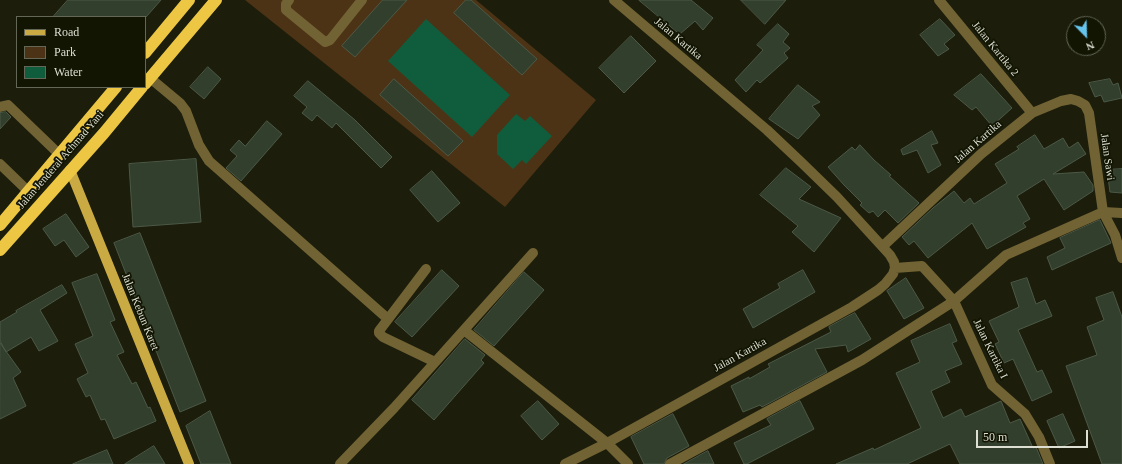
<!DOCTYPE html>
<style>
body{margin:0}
#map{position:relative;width:1122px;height:464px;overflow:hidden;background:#1c1e0b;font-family:Georgia,serif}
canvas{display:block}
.legend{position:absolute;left:16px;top:16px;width:130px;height:72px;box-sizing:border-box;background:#131503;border:1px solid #646656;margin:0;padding:5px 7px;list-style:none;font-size:12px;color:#dddfd3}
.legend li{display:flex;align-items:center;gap:8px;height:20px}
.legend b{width:20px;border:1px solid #646656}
.north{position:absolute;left:1066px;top:16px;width:40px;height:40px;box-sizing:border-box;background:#131503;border:1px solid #646656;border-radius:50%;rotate:157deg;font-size:11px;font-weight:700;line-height:16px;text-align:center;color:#dddfd3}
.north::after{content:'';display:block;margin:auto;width:14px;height:18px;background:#65c5ee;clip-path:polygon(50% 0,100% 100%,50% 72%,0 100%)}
.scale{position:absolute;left:976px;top:430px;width:112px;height:18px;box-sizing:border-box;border:2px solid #dddfd3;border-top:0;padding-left:5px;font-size:12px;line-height:14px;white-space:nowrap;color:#dddfd3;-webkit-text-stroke:3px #131503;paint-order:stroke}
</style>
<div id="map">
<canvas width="1122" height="464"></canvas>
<ul class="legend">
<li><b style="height:5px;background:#caaa42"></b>Road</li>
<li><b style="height:11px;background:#4d3315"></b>Park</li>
<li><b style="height:11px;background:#0f5d3d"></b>Water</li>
</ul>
<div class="north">N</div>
<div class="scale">50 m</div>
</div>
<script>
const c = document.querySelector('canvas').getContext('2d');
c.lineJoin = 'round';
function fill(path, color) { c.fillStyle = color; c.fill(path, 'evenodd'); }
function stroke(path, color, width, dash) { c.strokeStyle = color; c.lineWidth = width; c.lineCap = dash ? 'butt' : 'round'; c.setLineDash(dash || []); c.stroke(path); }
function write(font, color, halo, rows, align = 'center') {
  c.font = font + ' Georgia,serif'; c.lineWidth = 3.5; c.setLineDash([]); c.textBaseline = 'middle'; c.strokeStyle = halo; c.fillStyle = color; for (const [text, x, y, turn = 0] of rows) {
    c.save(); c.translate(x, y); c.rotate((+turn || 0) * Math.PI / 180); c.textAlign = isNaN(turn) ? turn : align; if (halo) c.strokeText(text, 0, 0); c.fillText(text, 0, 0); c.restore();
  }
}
fill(new Path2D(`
 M 245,0 L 476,0 L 596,100 L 505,207 Z`), '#4d3315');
fill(new Path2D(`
 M 426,19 L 510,95 L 472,137 L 388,61 Z
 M 516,114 L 525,121 L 530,116 L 552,136 L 526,164 L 522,160 L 513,169 L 497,154 L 497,135 Z`), '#0f5d3d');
const building = new Path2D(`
 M 68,0 L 161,0 L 146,17 L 53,17 Z
 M 383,0 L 407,0 L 355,57 L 342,46 Z
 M 466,0 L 471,0 L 537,59 L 522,75 L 454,13 Z
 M 639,0 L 691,0 L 713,18 L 703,30 L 695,21 L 680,34 Z
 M 741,0 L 786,0 L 765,24 Z
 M 940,19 L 955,35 L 944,44 L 949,49 L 938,56 L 920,35 Z
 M 778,24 L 789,34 L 783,42 L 790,48 L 784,53 L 788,58 L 760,83 L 757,80 L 746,92 L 735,80 L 763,50 L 757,45 Z
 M 631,36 L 656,61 L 624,93 L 599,68 Z
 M 208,67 L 221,79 L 204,99 L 190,87 Z
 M 981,74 L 1012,108 L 992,126 L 976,107 L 972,110 L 954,95 Z
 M 394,79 L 463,141 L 448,156 L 380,95 Z
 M 1110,79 L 1113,85 L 1118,83 L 1122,98 L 1104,102 L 1101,95 L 1095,97 L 1089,83 Z
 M 308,81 L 355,120 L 392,157 L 381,168 L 336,123 L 332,128 L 317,115 L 312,121 L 302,113 L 307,107 L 294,96 Z
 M 798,85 L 820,102 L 812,106 L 820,115 L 798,139 L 769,119 Z
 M 6,112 L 11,117 L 0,129 L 0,113 Z
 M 267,121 L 282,134 L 241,181 L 226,168 L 237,156 L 230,150 L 239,140 L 245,146 Z
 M 932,131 L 938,143 L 931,145 L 941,165 L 928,173 L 917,150 L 903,155 L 901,150 Z
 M 1035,135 L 1044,149 L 1063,138 L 1069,148 L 1078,142 L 1086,154 L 1053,174 L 1084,172 L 1093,185 L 1093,191 L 1064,210 L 1044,179 L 1017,196 L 1030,219 L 1023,223 L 1026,227 L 987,249 L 972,223 L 928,258 L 914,241 L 909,245 L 902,237 L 933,208 L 954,191 L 964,203 L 970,198 L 974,204 L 1007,183 L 995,164 L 1019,149 L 1017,147 Z
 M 860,145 L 874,160 L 891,175 L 889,176 L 919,203 L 898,223 L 885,210 L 878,217 L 873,211 L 869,213 L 860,205 L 862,203 L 844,185 L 828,167 L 852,147 L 855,150 Z
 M 196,159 L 201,222 L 133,227 L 129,164 Z
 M 786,168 L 811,187 L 799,199 L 841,218 L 814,252 L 792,232 L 798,226 L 760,195 Z
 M 1122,169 L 1122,193 L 1110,192 L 1107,170 Z
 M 432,171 L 460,203 L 438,222 L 410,190 Z
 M 66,214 L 89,247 L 76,257 L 64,240 L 55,246 L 43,229 Z
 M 1100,220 L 1111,243 L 1052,270 L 1047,257 L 1065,248 L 1060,238 Z
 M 140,233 L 206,401 L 180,412 L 114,243 Z
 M 442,270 L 459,286 L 412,337 L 395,322 Z
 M 803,270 L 815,292 L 753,328 L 743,309 L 780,288 L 778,284 Z
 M 524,272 L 544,290 L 494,346 L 474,330 Z
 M 97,274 L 115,320 L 110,322 L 124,352 L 117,355 L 132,384 L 136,382 L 148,408 L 150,407 L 156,421 L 114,439 L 105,419 L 101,420 L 90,395 L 86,397 L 77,379 L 88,373 L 75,344 L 93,336 L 72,283 Z
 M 906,278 L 924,308 L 904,319 L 887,291 Z
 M 1027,278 L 1036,304 L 1045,300 L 1052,316 L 1018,330 L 1037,372 L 1042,370 L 1052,392 L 1032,401 L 1013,359 L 1004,363 L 995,344 L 999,342 L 989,321 L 1019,307 L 1011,283 Z
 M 62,285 L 67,293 L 40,310 L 58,341 L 39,351 L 31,337 L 6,352 L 0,341 L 0,322 L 17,312 L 16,311 Z
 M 1113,292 L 1122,317 L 1122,464 L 1102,464 L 1066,366 L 1097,355 L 1087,327 L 1104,320 L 1096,298 Z
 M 855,313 L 871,339 L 848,352 L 846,345 L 815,349 L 827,372 L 762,407 L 760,405 L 743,412 L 731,386 L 749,377 L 749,379 L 770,367 L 768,364 L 831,332 L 829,327 Z
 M 950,324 L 957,341 L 952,343 L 962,364 L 945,371 L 950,382 L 931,391 L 943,418 L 961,409 L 965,417 L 1001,401 L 1010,423 L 1020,419 L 1033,448 L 1036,447 L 1043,464 L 960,464 L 950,444 L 907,464 L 836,464 L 873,448 L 874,450 L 921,428 L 896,373 L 920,362 L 911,341 Z
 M 465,339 L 485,355 L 481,360 L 484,363 L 434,420 L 412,400 Z
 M 0,343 L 21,372 L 13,378 L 26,406 L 0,419 Z
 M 538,401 L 559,424 L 542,440 L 521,416 Z
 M 800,401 L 814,429 L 747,464 L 744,464 L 734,443 L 771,425 L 767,419 Z
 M 210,411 L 231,464 L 201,464 L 186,426 Z
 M 673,414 L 689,446 L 667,458 L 664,464 L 644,464 L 631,437 Z
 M 1063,414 L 1075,441 L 1059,448 L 1047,421 Z
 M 154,446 L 165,464 L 125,464 Z
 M 107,450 L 113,464 L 73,464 Z
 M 708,451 L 714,464 L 684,464 Z`);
fill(building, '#323f2d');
stroke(building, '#4c5947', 1);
stroke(new Path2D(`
 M 289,0 L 286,4 L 286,10 L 325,42 L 330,40 L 362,0
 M 939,0 L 1032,113
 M 150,78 L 180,103 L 186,111 L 199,145 L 209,161 L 388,319
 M 0,107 L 8,105 L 60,155
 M 0,164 L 29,192
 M 883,246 L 981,154 L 1032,113 L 1061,101 L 1071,99 L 1078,101 L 1085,105 L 1089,113 L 1103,212 L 1115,235 L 1122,258
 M 895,268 L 922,266 L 954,301 L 992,385 L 1025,414 L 1039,437 L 1050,464
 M 426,269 L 379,331 L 379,333 L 383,337 L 435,362
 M 464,330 L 607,443 L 628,464
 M 340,464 L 394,408 L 533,253
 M 565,464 L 607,443 L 852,307 L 878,290 L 885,284 L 893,274 L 895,268 L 894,262 L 890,255 L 837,197 L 801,162 L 767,130 L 614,0
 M 670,464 L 862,360 L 954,301 L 1006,255 L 1103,212 L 1122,213`), '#726335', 10);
stroke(new Path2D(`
 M 70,170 L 189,464`), '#caaa42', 10);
stroke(new Path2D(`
 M 145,53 L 189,0
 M 145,84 L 216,0
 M 0,225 L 116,87
 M 0,250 L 104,133 L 142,87`), '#edc744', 12);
write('11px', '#dddfd3', '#131503', [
 ["Jalan Kartika",678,39,40],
 ["Jalan Kartika 2",995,49,51],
 ["Jalan Kartika",978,142,-41],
 ["Jalan Sawi",1107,157,82],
 ["Jalan Jenderal Achmad Yani",61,160,-49],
 ["Jalan Kebun Karet",140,312,68],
 ["Jalan Kartika I",990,349,64],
 ["Jalan Kartika",740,355,-29]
]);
</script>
